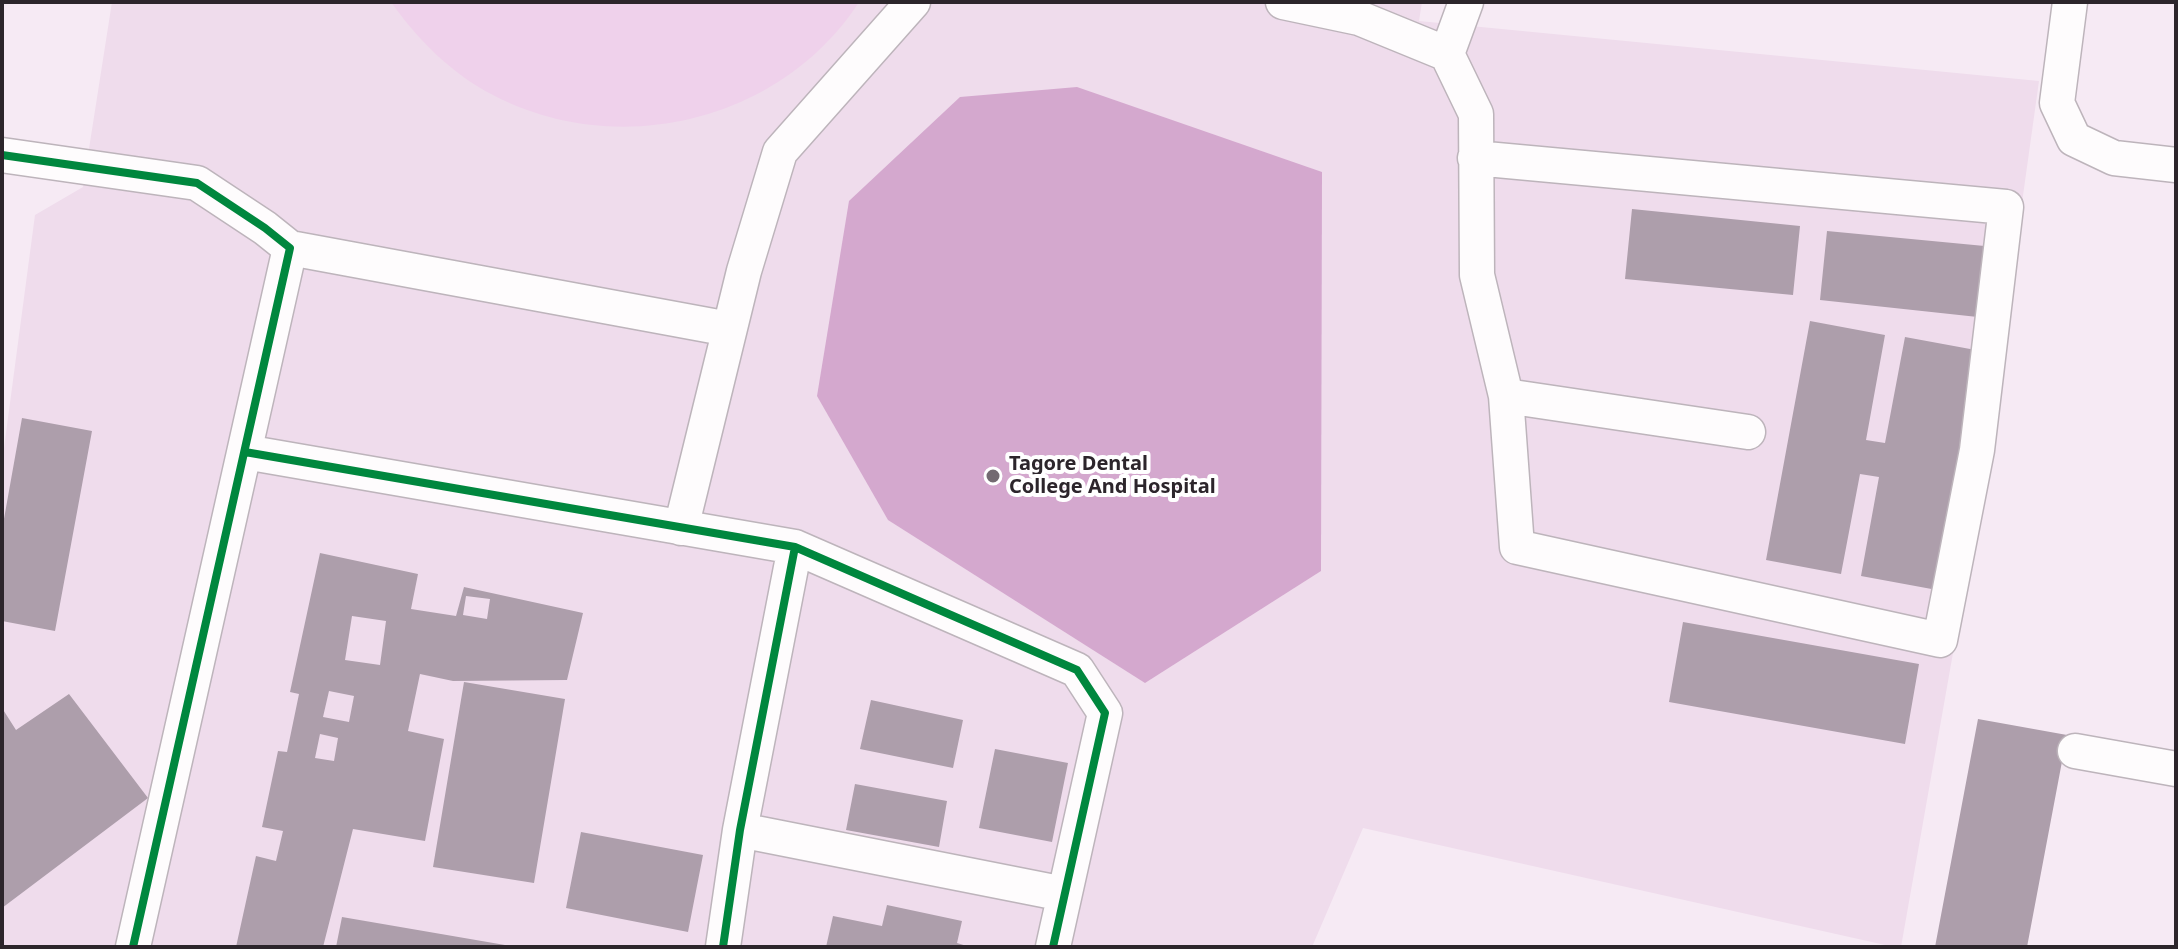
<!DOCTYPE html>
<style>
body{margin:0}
#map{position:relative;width:2178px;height:949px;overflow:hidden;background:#f6eaf4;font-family:"Noto Sans",sans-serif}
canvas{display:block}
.frame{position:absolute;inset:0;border:4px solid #2c252b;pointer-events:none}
</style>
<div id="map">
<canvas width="2178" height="949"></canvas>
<div class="frame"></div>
</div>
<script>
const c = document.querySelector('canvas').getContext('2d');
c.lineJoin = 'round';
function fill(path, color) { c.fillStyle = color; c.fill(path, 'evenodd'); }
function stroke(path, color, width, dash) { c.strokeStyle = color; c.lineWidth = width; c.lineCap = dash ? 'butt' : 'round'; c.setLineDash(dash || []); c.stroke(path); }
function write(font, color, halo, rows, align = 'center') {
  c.font = font + ' "Noto Sans",sans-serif'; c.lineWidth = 8; c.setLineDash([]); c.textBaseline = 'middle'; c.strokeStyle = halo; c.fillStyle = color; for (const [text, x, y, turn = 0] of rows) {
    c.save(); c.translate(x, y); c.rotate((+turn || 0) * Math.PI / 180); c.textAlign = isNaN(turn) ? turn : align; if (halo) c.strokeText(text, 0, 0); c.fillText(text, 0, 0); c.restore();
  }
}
fill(new Path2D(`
 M 112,2 L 1422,2 L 1419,21 L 2039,81 L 1982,489 L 1901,947 L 1894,947 L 1363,828 L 1312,947 L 2,947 L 2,463 L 35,215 L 83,187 Z`), '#efdcec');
fill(new Path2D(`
 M 391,2 L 859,2 C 782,121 619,161 493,95 C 452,74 418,40 391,2 Z`), '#efd1eb');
fill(new Path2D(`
 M 1077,87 L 1322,172 L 1321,571 L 1145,683 L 888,520 L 817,396 L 849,201 L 960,97 Z`), '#d4a8ce');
fill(new Path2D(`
 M 1632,209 L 1800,226 L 1793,295 L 1625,279 Z
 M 1827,231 L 1995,247 L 1987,318 L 1820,300 Z
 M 1810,321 L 1885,335 L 1866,440 L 1885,443 L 1905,337 L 1981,351 L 1937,590 L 1861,576 L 1879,477 L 1860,474 L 1841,574 L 1766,560 Z
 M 22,418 L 92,431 L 55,631 L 2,621 L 2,530 Z
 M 320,553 L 418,574 L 411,609 L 456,616 L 464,587 L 583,613 L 567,680 L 453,681 L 420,674 L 408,731 L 444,739 L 425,841 L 353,829 L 323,947 L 236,947 L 256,856 L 276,861 L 283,831 L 262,827 L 278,751 L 287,752 L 299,694 L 290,692 ZM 466,596 L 490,599 L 487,619 L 463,615 ZM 352,616 L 386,621 L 380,665 L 345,660 ZM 329,691 L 354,696 L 349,722 L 323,717 ZM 320,734 L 338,738 L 334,761 L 315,758 Z
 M 1683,622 L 1919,664 L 1905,744 L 1669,702 Z
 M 464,682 L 565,699 L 534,883 L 433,867 Z
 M 69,694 L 148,798 L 2,908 L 2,708 L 16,730 Z
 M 871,700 L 963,720 L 953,768 L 860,749 Z
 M 1978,719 L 2067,735 L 2027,947 L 1935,947 Z
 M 995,749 L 1068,763 L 1052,842 L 979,828 Z
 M 855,784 L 947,801 L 939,847 L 846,830 Z
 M 581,832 L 703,855 L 688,932 L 566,908 Z
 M 887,905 L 962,921 L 957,943 L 970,947 L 826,947 L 833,916 L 882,926 Z
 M 342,917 L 505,945 L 505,947 L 336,947 Z`), '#ad9eab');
const minor = new Path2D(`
 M 1283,2 L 1359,18 L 1447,54 L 1476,114 L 1477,275 L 1506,396 L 1517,547 L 1940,640 L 1977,450 L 2006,207 L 1475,158
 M 2070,2 L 2057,103 L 2074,139 L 2114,158 L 2176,165
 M 1447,54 L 1466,2
 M 2,155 L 197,183 L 265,228 L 290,248 L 133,947
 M 290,248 L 729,329
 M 1506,396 L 1748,432
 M 245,452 L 795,547 L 1077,670 L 1105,713 L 1053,947
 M 681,528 L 744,271 L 780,152 L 913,2
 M 2075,751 L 2176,769
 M 740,830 L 1064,894
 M 723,947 L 740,830 L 795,547`);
stroke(minor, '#bdb4bb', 37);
stroke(minor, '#fefcfd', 34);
stroke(new Path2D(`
 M 2,155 L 197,183 L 265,228 L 290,248 L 133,947
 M 245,452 L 795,547 L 1077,670 L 1105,713 L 1053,947
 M 723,947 L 740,830 L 795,547`), '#00873e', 8);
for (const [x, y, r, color] of [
 [993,476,8,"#736a71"]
]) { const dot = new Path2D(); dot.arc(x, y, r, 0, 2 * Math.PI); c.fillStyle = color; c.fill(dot); stroke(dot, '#fff', 3); }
write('bold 20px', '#2c252b', '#fff', [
 ["Tagore Dental",1009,464],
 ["College And Hospital",1009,487]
], 'left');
</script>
